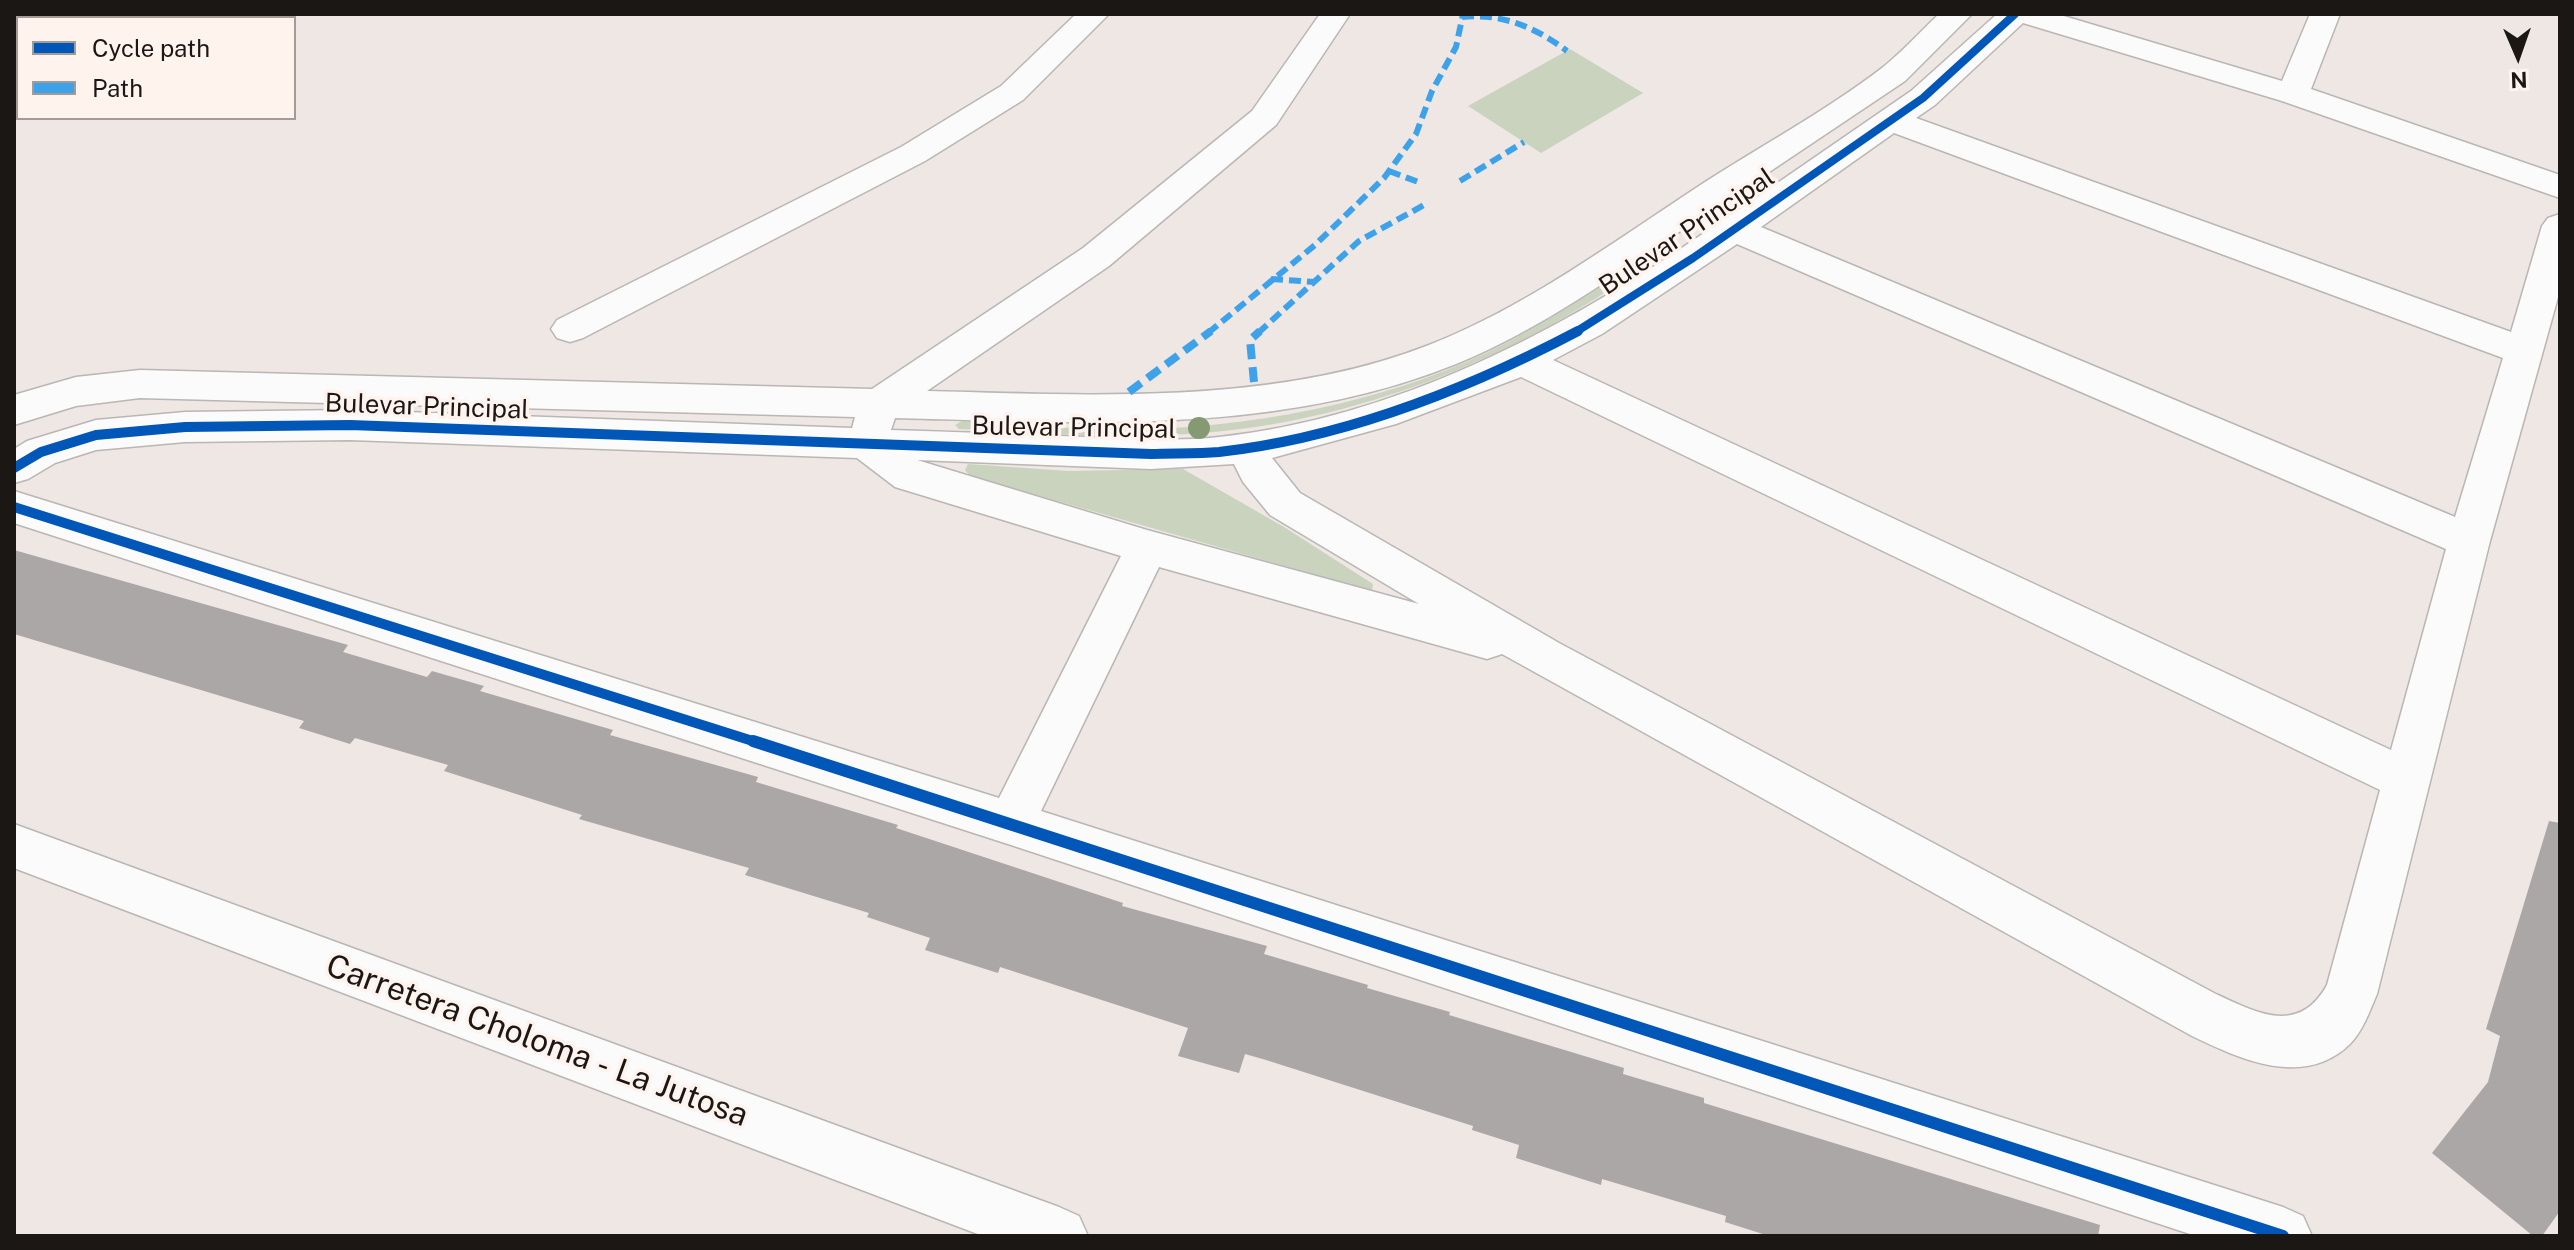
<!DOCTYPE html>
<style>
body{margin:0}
#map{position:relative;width:2574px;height:1250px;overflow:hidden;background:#eee7e4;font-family:"Public Sans",sans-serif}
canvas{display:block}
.frame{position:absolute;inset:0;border:16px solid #1b1715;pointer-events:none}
.legend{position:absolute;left:16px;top:16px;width:280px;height:104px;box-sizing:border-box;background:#fff3ee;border:2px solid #a49b97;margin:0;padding:10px 14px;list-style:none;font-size:24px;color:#1b1715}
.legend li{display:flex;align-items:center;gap:16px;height:40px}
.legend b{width:40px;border:2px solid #a49b97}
.north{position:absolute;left:2478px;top:16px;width:80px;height:80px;-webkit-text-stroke:6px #fff3ee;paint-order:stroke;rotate:178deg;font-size:22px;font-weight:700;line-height:32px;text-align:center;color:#1b1715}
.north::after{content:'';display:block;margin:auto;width:28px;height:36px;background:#1b1715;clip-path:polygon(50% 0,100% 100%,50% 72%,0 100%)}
</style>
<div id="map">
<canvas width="2574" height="1250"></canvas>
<div class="frame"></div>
<ul class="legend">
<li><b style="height:10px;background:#0057b8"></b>Cycle path</li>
<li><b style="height:10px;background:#3da2ea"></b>Path</li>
</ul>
<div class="north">N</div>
</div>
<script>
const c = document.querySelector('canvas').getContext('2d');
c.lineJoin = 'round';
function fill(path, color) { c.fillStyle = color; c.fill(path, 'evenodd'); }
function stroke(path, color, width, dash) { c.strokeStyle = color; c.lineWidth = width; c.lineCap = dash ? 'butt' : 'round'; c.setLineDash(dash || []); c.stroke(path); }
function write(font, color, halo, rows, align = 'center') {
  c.font = font + ' "Public Sans",sans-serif'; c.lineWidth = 7; c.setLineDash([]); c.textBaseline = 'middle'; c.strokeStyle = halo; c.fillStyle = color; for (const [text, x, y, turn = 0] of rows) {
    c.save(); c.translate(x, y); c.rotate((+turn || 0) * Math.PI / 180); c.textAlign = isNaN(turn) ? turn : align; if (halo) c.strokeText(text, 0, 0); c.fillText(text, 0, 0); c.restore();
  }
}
fill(new Path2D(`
 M 1570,49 L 1643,93 L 1541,153 L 1468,106 Z
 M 1665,239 L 1673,244 C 1543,347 1368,421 1201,433 C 1120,439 1040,433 959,429 L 955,425 L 962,421 C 1024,424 1087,431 1150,429 C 1270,425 1401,398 1508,342 C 1564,313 1614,277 1665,239 Z
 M 968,464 L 1068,471 L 1183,469 L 1284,527 L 1373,584 L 1372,591 L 970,476 L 965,470 Z`), '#c9d3be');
fill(new Path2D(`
 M 14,550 L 348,645 L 343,652 L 427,677 L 432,671 L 484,686 L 480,691 L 613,730 L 610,735 L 758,777 L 756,782 L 898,825 L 896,828 L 1123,903 L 1122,906 L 1267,946 L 1264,954 L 1368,985 L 1367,988 L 1450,1012 L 1449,1015 L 1624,1068 L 1623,1074 L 1704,1098 L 1704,1103 L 2100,1225 L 2098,1236 L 1769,1236 L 1725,1222 L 1726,1216 L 1602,1179 L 1601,1185 L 1516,1158 L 1519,1145 L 1472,1130 L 1473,1126 L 1266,1060 L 1245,1054 L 1239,1073 L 1178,1056 L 1188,1028 L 1000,967 L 998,973 L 925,950 L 930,938 L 867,917 L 869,913 L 745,875 L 749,868 L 579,819 L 582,815 L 444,771 L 448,765 L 355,738 L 350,744 L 299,728 L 304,721 L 14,634 Z
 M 2549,821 L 2560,823 L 2560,1211 L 2542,1236 L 2533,1236 L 2432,1153 L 2488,1082 L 2500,1036 L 2486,1029 Z`), '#aba7a6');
const minor = new Path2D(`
 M 1076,14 L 1109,14 L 1023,100 L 925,161 L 583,338 L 570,342 L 557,338 L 551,329 L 557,320 L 901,147 L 1001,86 Z
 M 1320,14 L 1350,14 L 1276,125 L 1109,266 L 927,391 C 1090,395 1274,406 1429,345 C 1526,307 1612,243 1699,186 C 1759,147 1826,111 1882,68 C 1902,52 1920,32 1939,14 L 1972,14 L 1905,81 L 1714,209 L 1731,215 L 1911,91 L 1997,14 L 2057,14 L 2282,81 L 2310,14 L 2340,14 L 2311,89 L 2560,175 L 2560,198 L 2282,101 L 2023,23 L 1935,105 L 1916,118 L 2511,332 L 2542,226 L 2548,218 L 2560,214 L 2560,290 L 2490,541 L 2377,994 C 2370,1010 2363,1031 2350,1044 C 2304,1089 2240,1059 2192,1036 L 1502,654 L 1487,659 L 1159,567 L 1041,811 L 2283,1207 L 2303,1216 L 2312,1236 L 2196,1236 L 1011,845 L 14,523 L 14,491 L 999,798 L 1121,556 L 895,487 L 857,458 L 350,440 L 185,442 L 96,450 L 55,463 L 28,479 L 14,483 L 14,449 L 27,441 L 96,420 L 185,412 L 350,410 L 852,428 L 855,417 L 140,398 L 76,406 L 14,425 L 14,395 L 76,377 L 140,370 L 872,389 L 1083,248 L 1252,111 ZM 1894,133 L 2503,358 L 2455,517 L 1761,227 ZM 1694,222 L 1707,231 C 1561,331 1398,417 1219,437 C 1175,442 1129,438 1085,437 C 1020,434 956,432 891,430 L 895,418 C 1082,423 1278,436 1456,364 C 1542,329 1618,273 1694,222 ZM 1737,244 L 2446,549 L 2391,750 L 1553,360 L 1602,334 ZM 1521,377 L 2380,790 L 2327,985 C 2299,1036 2256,1013 2214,993 L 1559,643 L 1300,493 L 1272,458 L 1396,424 ZM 917,460 L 1151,469 L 1234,464 L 1243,482 L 1270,515 L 1419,604 L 1147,530 Z
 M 14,824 L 1059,1207 L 1079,1216 L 1088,1236 L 983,1236 L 14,868 Z`);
stroke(minor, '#bab6b3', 3);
fill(minor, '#fcfbfb');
stroke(new Path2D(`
 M 1462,17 C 1502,13 1535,27 1567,51
 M 1389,171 L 1421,183
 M 1460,181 L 1524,142
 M 1271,279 L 1314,282
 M 1208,333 L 1315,245 L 1384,178 L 1416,134 L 1432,91 L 1456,47 L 1463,14
 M 1258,333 L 1359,241 L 1424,205`), '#3da2ea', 6, [12, 6]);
stroke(new Path2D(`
 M 1254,382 L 1250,340 L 1260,331
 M 1129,392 L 1211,331`), '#3da2ea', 8, [15, 8]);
stroke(new Path2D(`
 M 1574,333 L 1693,258 L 1923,98 L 2015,14`), '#0057b8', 8);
stroke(new Path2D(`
 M 14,468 L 41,452 L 96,435 L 185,427 L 350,425 L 1151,454 C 1173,453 1196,454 1219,452 C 1344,438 1468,389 1578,331
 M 14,507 L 759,743`), '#0057b8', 10);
stroke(new Path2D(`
 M 753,741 L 2283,1236`), '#0057b8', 12);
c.fillStyle = '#859a73';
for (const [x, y] of [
 [1199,428]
]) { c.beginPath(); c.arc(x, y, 11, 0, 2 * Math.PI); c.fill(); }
write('26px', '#1b1715', '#fff3ee', [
 ["Bulevar Principal",1687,232,-34],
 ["Bulevar Principal",427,407,2],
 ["Bulevar Principal",1074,428,1]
]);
write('32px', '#1b1715', '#fff3ee', [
 ["Carretera Choloma - La Jutosa",537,1041,20]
]);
</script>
